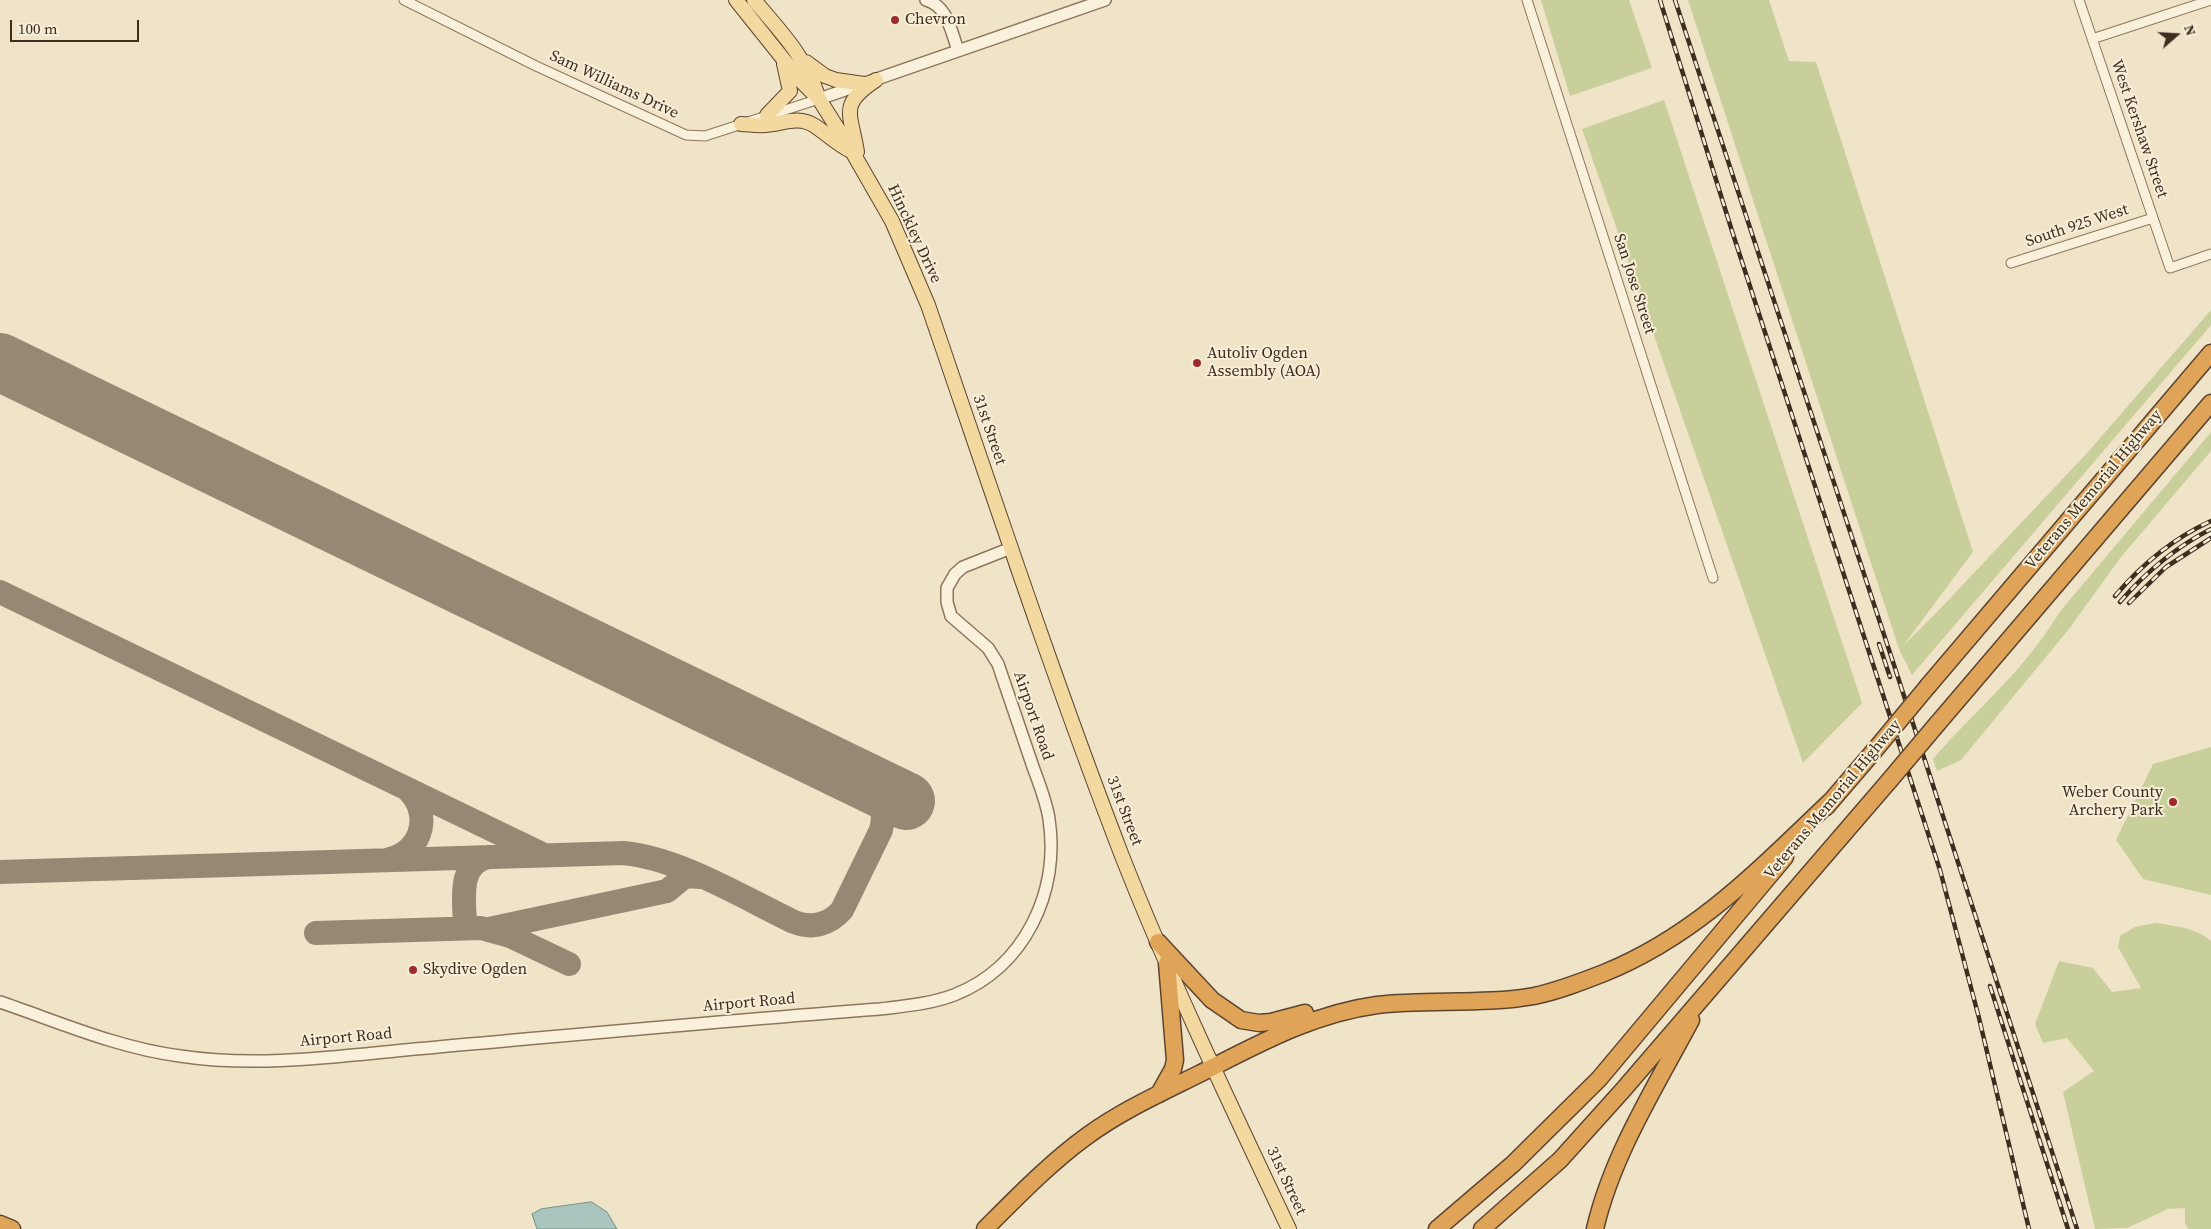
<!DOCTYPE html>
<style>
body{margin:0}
#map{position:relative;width:2211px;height:1229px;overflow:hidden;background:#f0e4c8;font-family:"Source Serif 4",serif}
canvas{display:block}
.north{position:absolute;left:2151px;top:10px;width:50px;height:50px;-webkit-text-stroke:4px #f7eed8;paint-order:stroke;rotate:71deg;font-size:14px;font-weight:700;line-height:20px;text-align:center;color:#3d2e20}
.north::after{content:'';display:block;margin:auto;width:18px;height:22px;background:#3d2e20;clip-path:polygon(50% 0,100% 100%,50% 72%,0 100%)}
.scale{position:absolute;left:10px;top:20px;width:129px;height:22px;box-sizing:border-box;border:2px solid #3d2e20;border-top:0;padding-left:6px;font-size:15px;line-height:18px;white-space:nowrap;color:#3d2e20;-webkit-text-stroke:4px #f7eed8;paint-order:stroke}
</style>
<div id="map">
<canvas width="2211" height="1229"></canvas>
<div class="north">N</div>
<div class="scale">100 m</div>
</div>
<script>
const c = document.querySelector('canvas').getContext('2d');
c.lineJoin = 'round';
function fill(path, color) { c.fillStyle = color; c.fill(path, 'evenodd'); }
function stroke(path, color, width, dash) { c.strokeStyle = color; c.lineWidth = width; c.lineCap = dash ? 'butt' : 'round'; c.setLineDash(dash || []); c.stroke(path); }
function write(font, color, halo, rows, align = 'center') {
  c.font = font + ' "Source Serif 4",serif'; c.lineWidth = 4; c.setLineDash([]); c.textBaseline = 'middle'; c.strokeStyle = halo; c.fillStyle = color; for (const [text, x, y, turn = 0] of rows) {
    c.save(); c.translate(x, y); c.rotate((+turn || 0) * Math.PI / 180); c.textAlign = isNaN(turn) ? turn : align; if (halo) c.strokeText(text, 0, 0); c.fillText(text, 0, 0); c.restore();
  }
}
fill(new Path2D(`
 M 1541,0 L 1629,0 L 1652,68 L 1570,96 Z
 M 1688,0 L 1769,0 L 1789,61 L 1816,62 L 1973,552 L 1903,646 L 1938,611 L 2088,452 L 2211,310 L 2211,325 L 1912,675 L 1899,649 Z
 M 1664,100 L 1862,703 L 1803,763 L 1582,129 Z
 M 2211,432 L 2211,451 L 2121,557 L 2069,629 L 1961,760 L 1937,771 L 1933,759 C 1968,718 2011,682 2043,637 C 2050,628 2055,618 2062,609 Z
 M 2211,747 L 2211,895 L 2143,879 L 2116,840 L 2153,764 Z
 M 2156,923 C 2176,926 2196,928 2211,941 L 2211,1229 L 2188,1229 L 2185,1223 L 2185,1208 L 2168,1209 L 2127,1228 L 2095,1229 L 2063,1092 L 2094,1071 L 2067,1038 L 2043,1043 L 2035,1024 L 2059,961 L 2093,968 L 2112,992 L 2141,988 L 2118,947 L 2120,936 L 2135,927 Z`), '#c9cf9b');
const water = new Path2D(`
 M 592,1202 L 607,1212 L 617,1229 L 537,1229 L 532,1214 L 541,1209 Z`);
fill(water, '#a9c4bc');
stroke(water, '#6f938a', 1);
stroke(new Path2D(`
 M 0,592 L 540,853
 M 390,859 C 424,851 432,810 406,788
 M 0,872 L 624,853 C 681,859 742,897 794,922 C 811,929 829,925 842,910 L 881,830 C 887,808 878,791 860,779
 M 465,927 C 465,903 456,863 489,857
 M 489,929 L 667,891 L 685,876 L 700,877
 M 316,933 L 481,928 L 510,936 L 569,964`), '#968974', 24);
stroke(new Path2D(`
 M 0,362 L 906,801`), '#968974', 58);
const minor = new Path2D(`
 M 404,0 L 536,66 L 686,135 L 705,136 L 819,99
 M 1527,0 L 1713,578
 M 2079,0 L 2170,268 L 2211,254
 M 2092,39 L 2211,0
 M 2011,263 L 2153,218`);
const tertiary = new Path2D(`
 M 926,0 C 948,6 951,32 958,50
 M 819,99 L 1105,0
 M 0,1002 C 59,1022 118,1048 180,1056 C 265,1069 353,1054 438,1047 C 585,1034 732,1020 880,1009 C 905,1006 930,1004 954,995 C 1025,967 1060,892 1049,819 C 1046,799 1037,779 1031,761 C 1020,728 1009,696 998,664 L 988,648 L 951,616 L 947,602 L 947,588 L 955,574 L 963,567 L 1011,548`);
const primary = new Path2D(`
 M 736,0 L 800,80 L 819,99 L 853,153 L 892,221 L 928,305 C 991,489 1052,674 1122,856 C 1172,983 1231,1106 1289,1229
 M 754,0 C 781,32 805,56 818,96
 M 806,62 L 825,76 L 836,80 L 864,84
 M 767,115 L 790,91 L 784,64
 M 741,124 C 748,124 757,126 765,125 C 782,124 798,115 815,126 C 827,134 837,144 851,151
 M 857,152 C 851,113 838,105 876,80`);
const motorway = new Path2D(`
 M 1928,686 L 2211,353
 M 1938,723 L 2211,403
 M 1826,807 L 1874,751
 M 1158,942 L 1212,1000 L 1241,1020 L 1259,1023 L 1271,1022 L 1305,1013
 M 1159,1094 L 1173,1069 L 1175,1060 L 1167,963
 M 0,1224 L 12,1229
 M 985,1229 C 1017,1197 1051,1162 1087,1136 C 1121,1111 1161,1093 1199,1074 C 1257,1045 1311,1014 1377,1005 C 1427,999 1485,1005 1534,996 C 1558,991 1581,982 1604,973 C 1698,935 1761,867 1833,799
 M 1437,1229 L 1513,1164 L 1599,1079 L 1785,857
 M 1482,1229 L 1560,1160 L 1623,1090 L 1889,781
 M 1595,1229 C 1612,1155 1656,1086 1691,1020`);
stroke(minor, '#8d765c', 11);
stroke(tertiary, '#8d765c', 14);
stroke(primary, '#5b4430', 16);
stroke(motorway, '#5b4430', 19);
stroke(minor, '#faf1dc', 9);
stroke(tertiary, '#faf1dc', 11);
stroke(primary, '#f3d9a0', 14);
stroke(motorway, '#e0a458', 16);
const rail = new Path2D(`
 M 1660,0 L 1732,231 L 1940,870 L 1979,1018 L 2029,1229
 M 1675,0 L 1893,662 L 2077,1229
 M 2115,596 C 2142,564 2174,538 2211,521
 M 2120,602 C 2146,572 2176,547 2211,529
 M 2129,603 L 2166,567 L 2211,538
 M 1879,644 L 1890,677
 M 1990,986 L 2068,1229`);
stroke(rail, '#3d2e20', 4.5);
stroke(rail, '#f7eed8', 2.5, [8]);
const motorwayBridge = new Path2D(`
 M 1874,751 L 1928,686
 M 1889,781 L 1938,723`);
stroke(motorwayBridge, '#5b4430', 19, []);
stroke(motorwayBridge, '#e0a458', 16);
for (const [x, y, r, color] of [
 [895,20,5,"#9e2a2b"],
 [1197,363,5,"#9e2a2b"],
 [2173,802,5,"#9e2a2b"],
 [413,970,5,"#9e2a2b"]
]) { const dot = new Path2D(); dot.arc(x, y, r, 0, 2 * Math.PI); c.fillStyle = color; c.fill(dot); stroke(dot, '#f7eed8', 2); }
write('16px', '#3d2e20', '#f7eed8', [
 ["Chevron",905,20],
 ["Autoliv Ogden",1207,354],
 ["Assembly (AOA)",1207,372],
 ["Weber County",2163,793,"right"],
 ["Archery Park",2163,811,"right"],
 ["Skydive Ogden",423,970]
], 'left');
write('16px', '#3d2e20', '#f7eed8', [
 ["Sam Williams Drive",614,85,25],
 ["West Kershaw Street",2139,129,71],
 ["South 925 West",2077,226,-18],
 ["Hinckley Drive",914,234,65],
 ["San Jose Street",1634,284,72],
 ["31st Street",989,430,71],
 ["Veterans Memorial Highway",2094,490,-50],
 ["Airport Road",1033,716,71],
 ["Veterans Memorial Highway",1833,800,-50],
 ["31st Street",1124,811,69],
 ["Airport Road",749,1003,-5],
 ["Airport Road",346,1038,-5],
 ["31st Street",1286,1181,65]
]);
</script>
